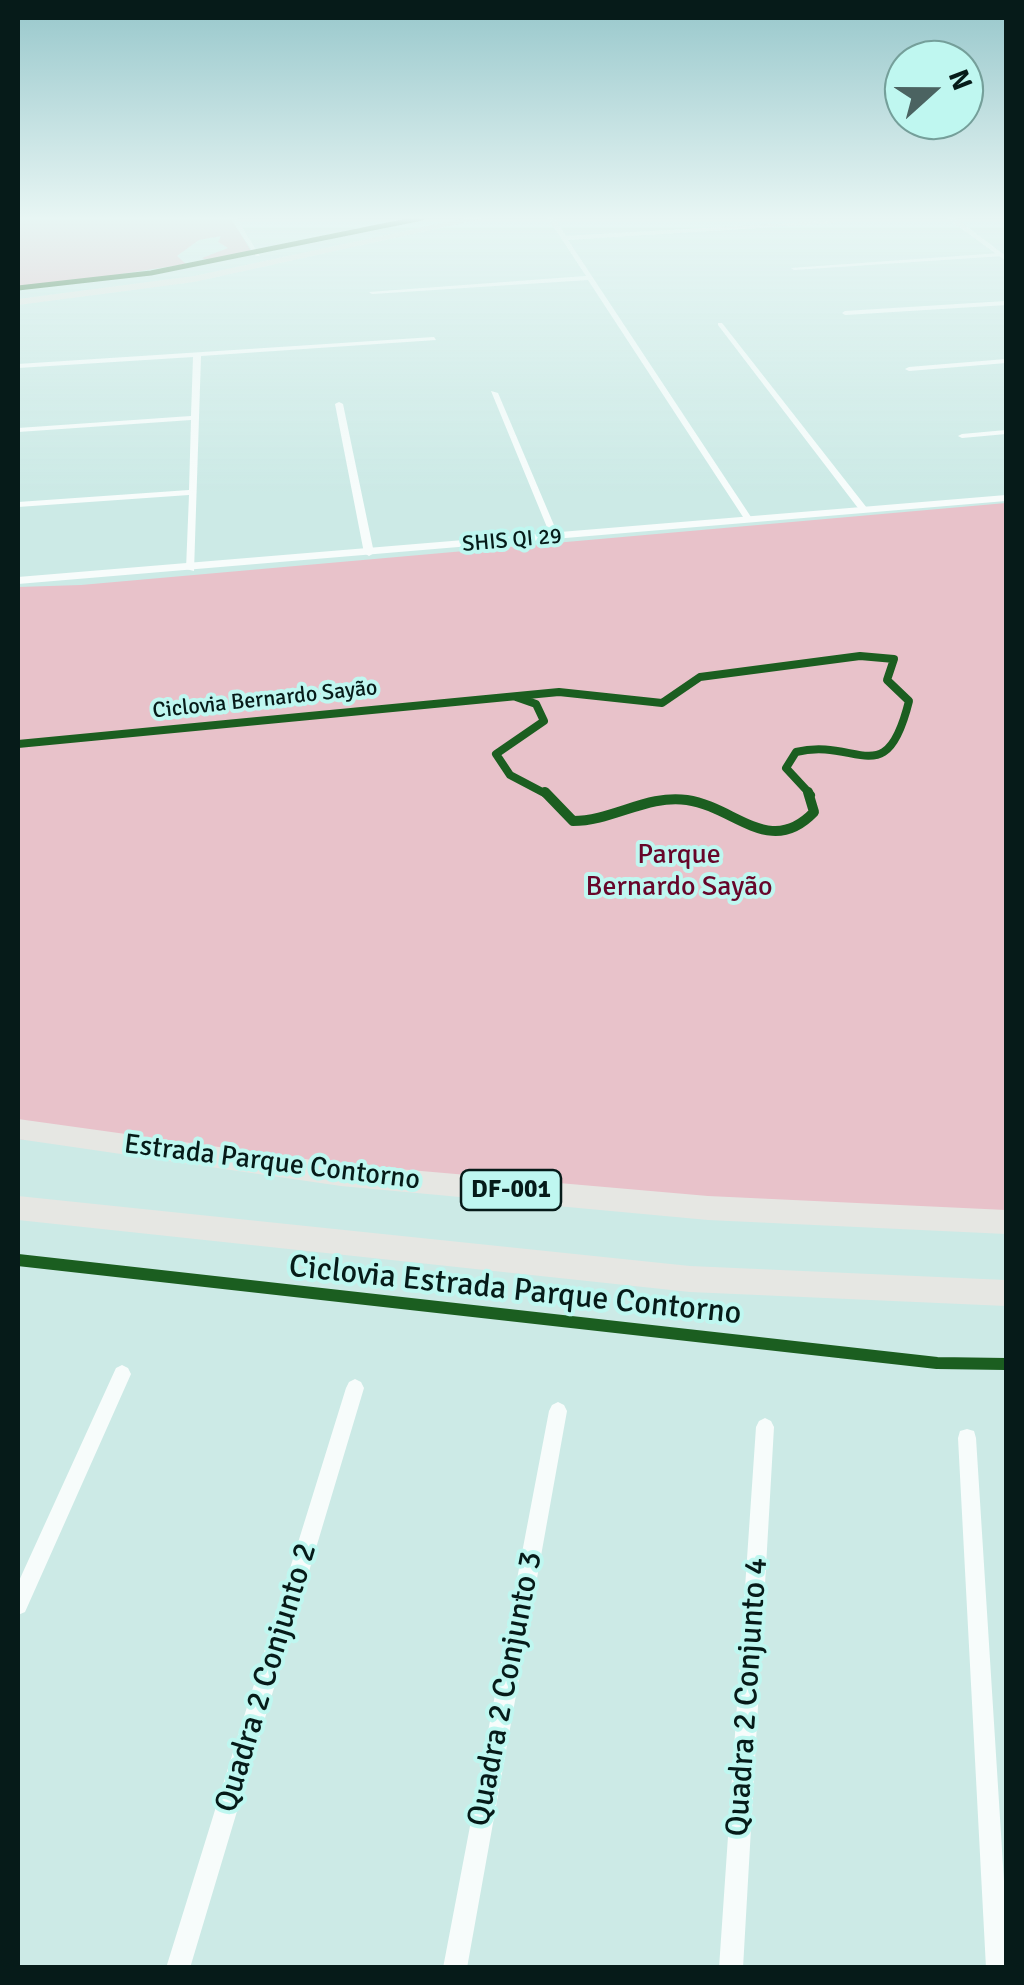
<!DOCTYPE html>
<meta charset="utf-8">
<style>
body{margin:0}
#map{position:relative;width:1024px;height:1985px;overflow:hidden;background:#cceae6;font-family:Signika,sans-serif}
canvas{display:block}
.frame{position:absolute;inset:0;border:20px solid #061b19;pointer-events:none}
.north{position:absolute;left:884px;top:40px;width:100px;height:100px;box-sizing:border-box;background:#bff7f0;border:2px solid #759f9a;border-radius:50%;rotate:69deg;font-size:28px;font-weight:700;line-height:40px;text-align:center;color:#061b19}
.north::after{content:'';display:block;margin:auto;width:35px;height:45px;background:#4b6361;clip-path:polygon(50% 0,100% 100%,50% 72%,0 100%)}
</style>
<div id="map">
<canvas width="1024" height="1985"></canvas>
<div class="frame"></div>
<div class="north">N</div>
</div>
<script>
const c = document.querySelector('canvas').getContext('2d');
c.lineJoin = 'round';
function fill(path, color) { c.fillStyle = color; c.fill(path, 'evenodd'); }
function stroke(path, color, width, dash) { c.strokeStyle = color; c.lineWidth = width; c.lineCap = dash ? 'butt' : 'round'; c.setLineDash(dash || []); c.stroke(path); }
function write(font, color, halo, rows, align = 'center') {
  c.font = font + ' Signika,sans-serif'; c.lineWidth = 8; c.setLineDash([]); c.textBaseline = 'middle'; c.strokeStyle = halo; c.fillStyle = color; for (const [text, x, y, turn = 0] of rows) {
    c.save(); c.translate(x, y); c.rotate((+turn || 0) * Math.PI / 180); c.textAlign = isNaN(turn) ? turn : align; if (halo) c.strokeText(text, 0, 0); c.fillText(text, 0, 0); c.restore();
  }
}
fill(new Path2D(`
 M 1006,503 L 1006,1214 L 837,1214 L 18,1139 L 18,587 L 81,585 Z`), '#e8c2ca');
fill(new Path2D(`
 M 18,218 L 231,218 L 251,251 L 211,262 L 202,258 L 228,248 L 218,242 L 221,236 L 199,240 L 177,256 L 186,264 L 18,290 Z`), '#e7bac4');
fill(new Path2D(`
 M 230,218 L 236,218 L 260,256 L 256,256 Z
 M 548,218 L 554,218 L 566,236 L 831,221 L 834,223 L 568,240 L 753,520 L 752,522 L 745,520 L 588,280 L 372,294 L 369,292 L 586,276 Z
 M 1001,253 L 1003,256 L 794,270 L 791,268 Z
 M 1006,301 L 1006,305 L 845,315 L 842,313 L 845,311 Z
 M 718,323 L 722,323 L 867,508 L 867,512 L 861,512 L 718,325 Z
 M 434,337 L 436,340 L 201,356 L 194,571 L 186,569 L 189,495 L 18,507 L 18,502 L 189,490 L 191,420 L 18,432 L 18,428 L 191,416 L 193,357 L 18,368 L 18,364 Z
 M 1006,359 L 1006,363 L 909,371 L 905,369 L 909,367 Z
 M 491,391 L 498,393 L 559,537 L 558,539 L 551,537 Z
 M 339,402 L 343,404 L 374,553 L 369,556 L 364,553 L 335,404 Z
 M 1006,430 L 1006,434 L 962,438 L 958,436 L 962,434 Z
 M 122,1365 L 128,1368 L 131,1374 L 25,1612 L 18,1615 L 18,1583 L 116,1368 Z
 M 355,1379 L 361,1382 L 364,1388 L 190,1968 L 166,1968 L 346,1388 L 349,1382 Z
 M 558,1402 L 564,1405 L 567,1411 L 467,1968 L 443,1968 L 549,1411 L 552,1405 Z
 M 765,1418 L 771,1421 L 774,1427 L 743,1968 L 719,1968 L 756,1427 L 759,1421 Z
 M 967,1429 L 974,1431 L 976,1438 L 1006,1913 L 1006,1968 L 986,1968 L 958,1438 L 960,1431 Z`), '#f7fcfb');
fill(new Path2D(`
 M 947,218 L 955,218 L 1006,256 L 1006,261 Z
 M 1006,495 L 1006,501 L 18,584 L 18,577 Z`), '#f7fcfb');
fill(new Path2D(`
 M 466,218 L 485,218 L 194,282 L 18,305 L 18,299 L 194,276 Z
 M 18,1119 L 341,1164 L 708,1196 L 1006,1210 L 1006,1234 L 708,1220 L 341,1186 L 18,1139 Z
 M 18,1196 L 690,1266 L 1006,1280 L 1006,1306 L 690,1292 L 18,1220 Z`), '#e6e7e3');
stroke(new Path2D(`
 M 18,288 L 151,273 L 422,218`), '#1b5e20', 5);
stroke(new Path2D(`
 M 516,697 L 536,704 L 544,721 L 496,754 L 510,775 L 548,795
 M 18,744 L 559,692 L 662,703 L 700,677 L 860,656 L 894,659 L 887,680 L 909,701 C 886,794 858,737 796,752 L 786,768 L 811,795`), '#1b5e20', 8);
stroke(new Path2D(`
 M 545,792 L 573,821 C 612,821 648,794 687,800 C 735,807 770,858 814,812 L 808,792`), '#1b5e20', 10);
stroke(new Path2D(`
 M 18,1260 L 937,1363 L 1006,1364`), '#1b5e20', 12);
const sky = c.createLinearGradient(0, 0, 0, 496);
sky.addColorStop(0, '#97c7cb');
sky.addColorStop(0.44, '#e8f6f4');
sky.addColorStop(1, '#e8f6f400');
c.fillStyle = sky;
c.fillRect(0, 0, 1024, 496);
write('22px', '#061b19', '#bff7f0', [
 ["SHIS QI 29",512,541,-5],
 ["Ciclovia Bernardo Sayão",265,700,-6]
]);
for (const [x, y, w] of [
 [511,1190,100]
]) { const box = new Path2D(); box.roundRect(x - w / 2, y - 20, w, 40, 8); c.fillStyle = '#bff7f0'; c.fill(box); stroke(box, '#061b19', 2.5); }
write('bold 25px', '#061b19', null, [
 ["DF-001",511,1190]
]);
write('28px', '#67062a', '#bff7f0', [
 ["Parque",679,856],
 ["Bernardo Sayão",679,888]
]);
write('28px', '#061b19', '#bff7f0', [
 ["Estrada Parque Contorno",272,1163,7]
]);
write('32px', '#061b19', '#bff7f0', [
 ["Ciclovia Estrada Parque Contorno",515,1291,6],
 ["Quadra 2 Conjunto 2",267,1678,-73],
 ["Quadra 2 Conjunto 3",506,1689,-79],
 ["Quadra 2 Conjunto 4",748,1697,-86]
]);
</script>
